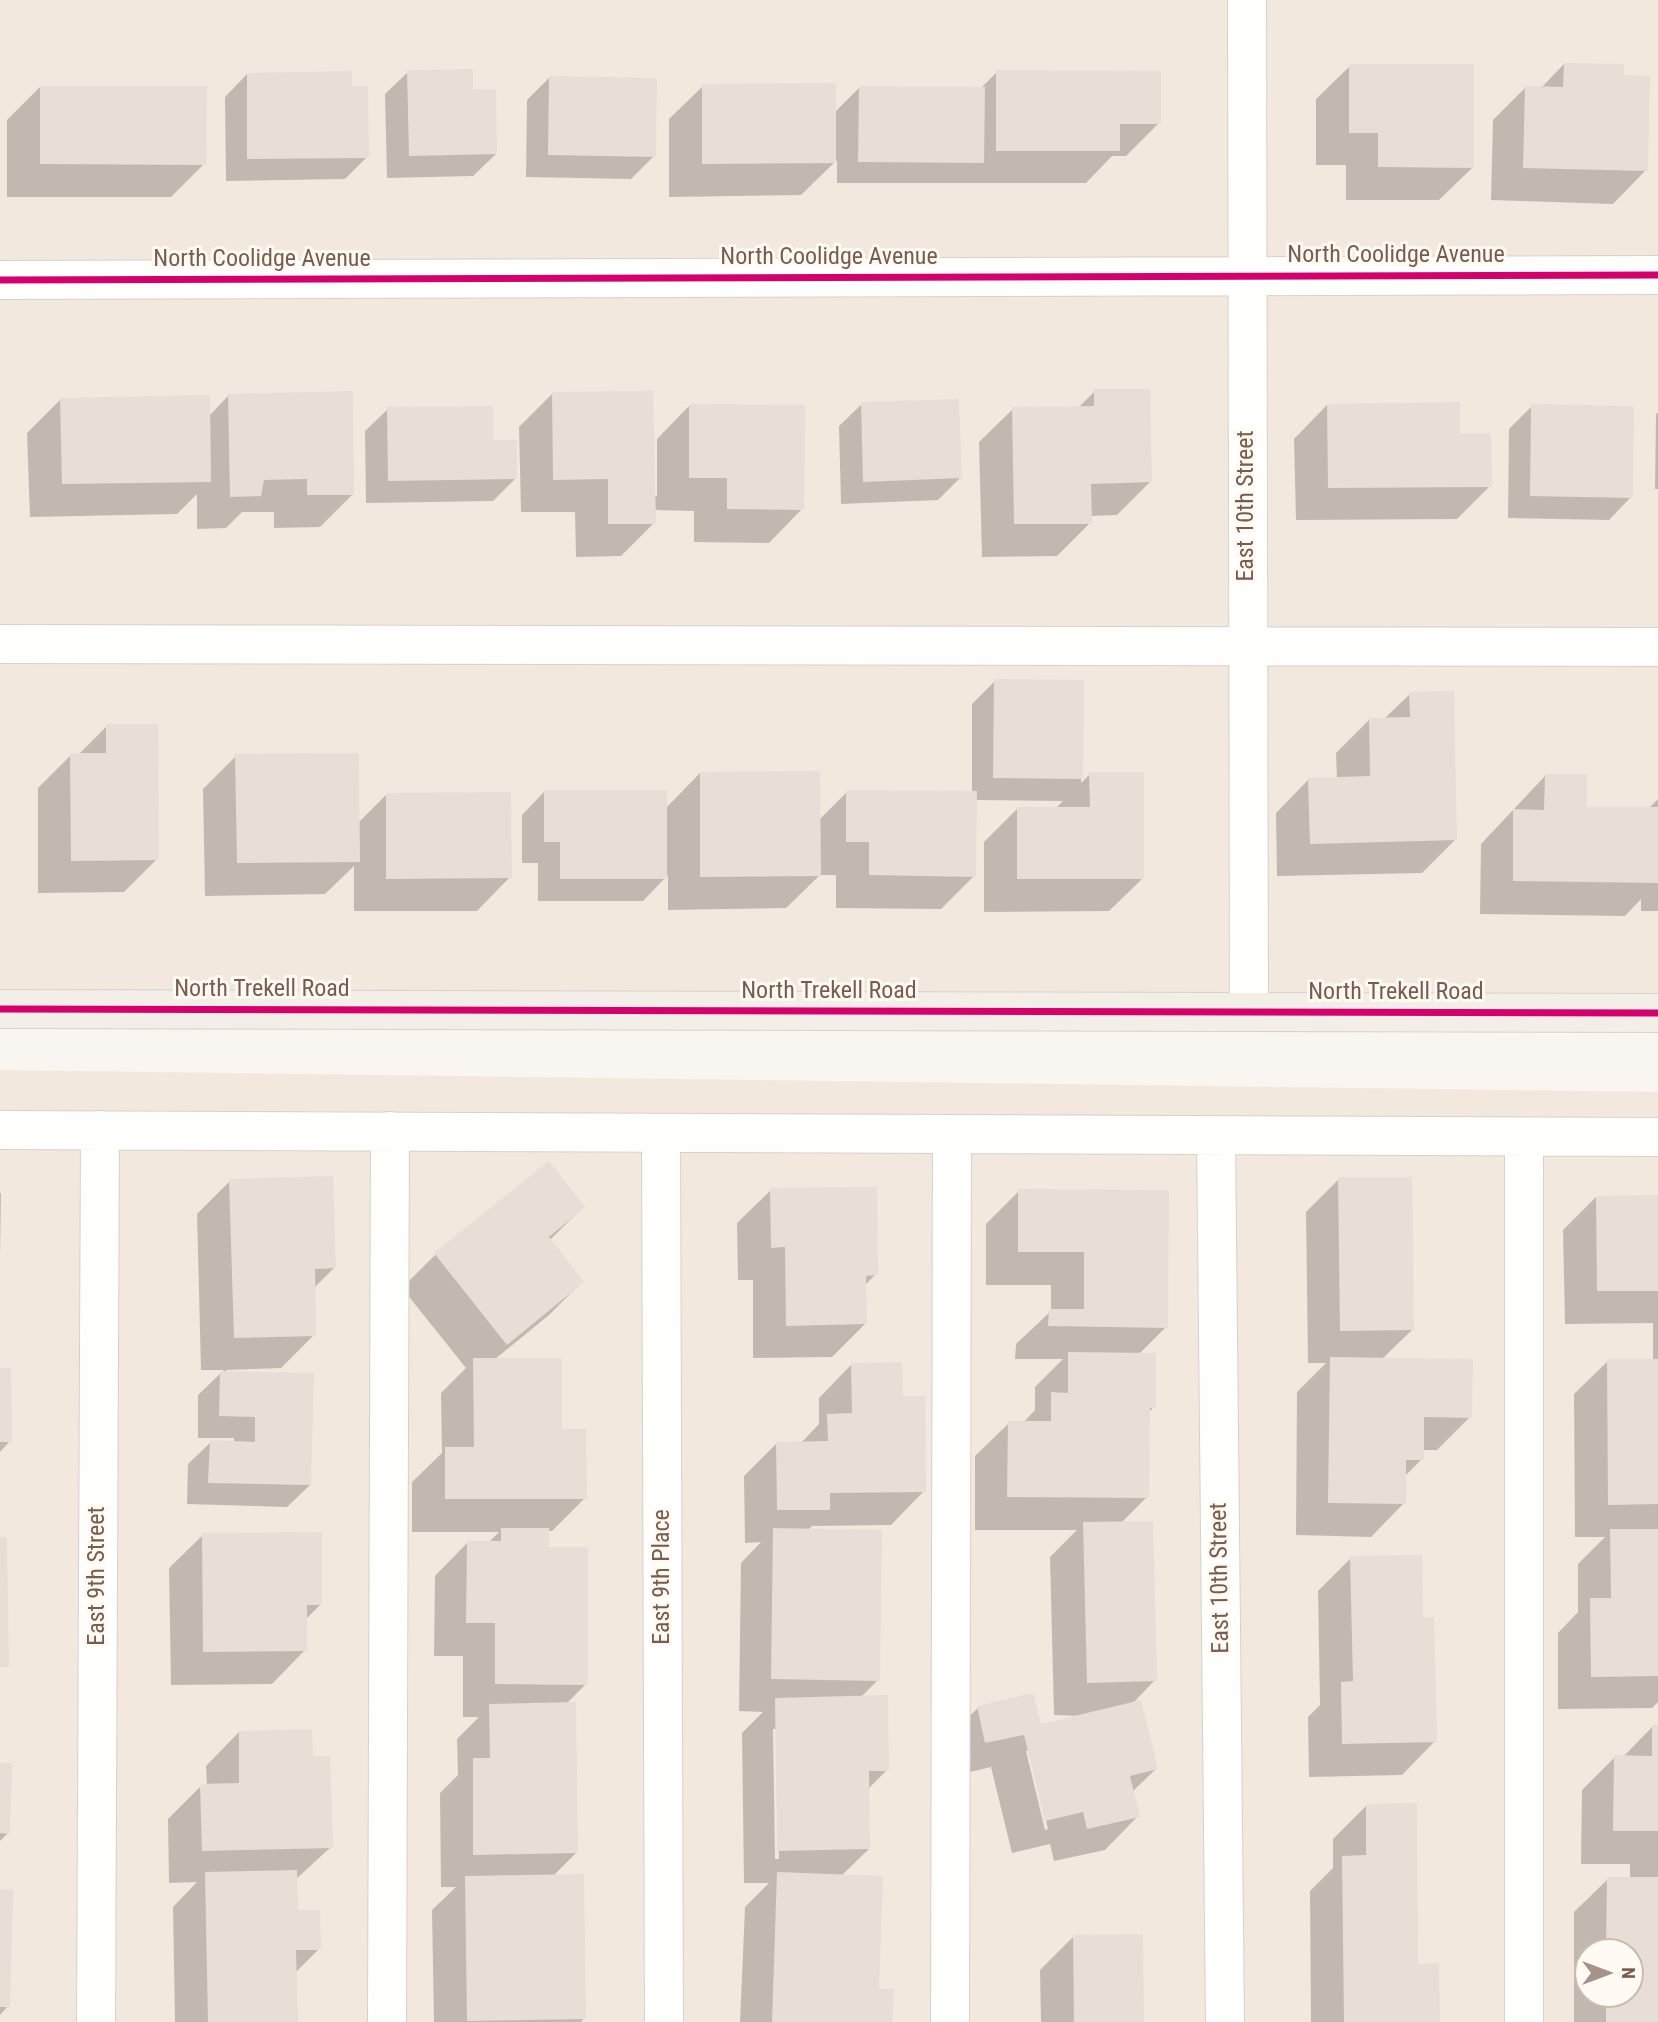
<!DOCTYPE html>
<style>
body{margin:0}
#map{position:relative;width:1658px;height:2022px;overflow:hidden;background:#f9f5f0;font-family:"Roboto Condensed",sans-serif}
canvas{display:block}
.north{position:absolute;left:1574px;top:1938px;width:70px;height:70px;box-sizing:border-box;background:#fffaf3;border:2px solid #cabbb1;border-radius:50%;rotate:90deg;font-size:19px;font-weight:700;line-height:28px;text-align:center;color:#7a5c4d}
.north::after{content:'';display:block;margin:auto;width:24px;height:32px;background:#a69286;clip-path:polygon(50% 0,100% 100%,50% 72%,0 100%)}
</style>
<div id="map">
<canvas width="1658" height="2022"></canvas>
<div class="north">N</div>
</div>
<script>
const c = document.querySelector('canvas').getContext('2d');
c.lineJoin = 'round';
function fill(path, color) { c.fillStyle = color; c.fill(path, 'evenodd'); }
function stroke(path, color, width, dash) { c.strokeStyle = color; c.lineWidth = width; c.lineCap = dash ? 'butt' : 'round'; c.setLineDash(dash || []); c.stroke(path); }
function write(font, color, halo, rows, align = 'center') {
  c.font = font + ' "Roboto Condensed",sans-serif'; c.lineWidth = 6; c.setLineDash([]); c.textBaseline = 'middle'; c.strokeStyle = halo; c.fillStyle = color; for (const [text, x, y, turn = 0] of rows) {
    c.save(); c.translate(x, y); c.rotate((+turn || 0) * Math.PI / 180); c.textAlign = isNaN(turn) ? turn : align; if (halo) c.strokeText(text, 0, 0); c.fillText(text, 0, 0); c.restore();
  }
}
fill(new Path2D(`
 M 0,0 L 1658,0 L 1658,1013 L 0,1009 Z
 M 0,1070 L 1658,1092 L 1658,2022 L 0,2022 ZM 1588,1952 L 1630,1952 L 1630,1994 L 1588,1994 Z`), '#f2e8de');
fill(new Path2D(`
 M 1564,64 L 1646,170 L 1613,204 L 1491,200 L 1493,120 L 1526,87 L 1541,88 Z
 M 1350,66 L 1473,167 L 1439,200 L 1346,200 L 1346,165 L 1316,165 L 1316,99 Z
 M 408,72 L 472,91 L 496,154 L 473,176 L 387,178 L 385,94 Z
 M 997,72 L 1159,123 L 1126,156 L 1112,156 L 1086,183 L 837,183 L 837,160 L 801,195 L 669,197 L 669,119 L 703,86 L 834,113 L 860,87 L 980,89 Z
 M 247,74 L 350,87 L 367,157 L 345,179 L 226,181 L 225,97 Z
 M 549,78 L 654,156 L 631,179 L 526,177 L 527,100 Z
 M 40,87 L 204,164 L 171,197 L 7,197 L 7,120 Z
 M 1095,391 L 1150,482 L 1117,515 L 1090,516 L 1090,523 L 1057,556 L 982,557 L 979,442 L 1013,409 L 1078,408 Z
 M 552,394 L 653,496 L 657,496 L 657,439 L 690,405 L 802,509 L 769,543 L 694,542 L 694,511 L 654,510 L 654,523 L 621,556 L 576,557 L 575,512 L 521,512 L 519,427 Z
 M 229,395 L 353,494 L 320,527 L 274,528 L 274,512 L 242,512 L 226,528 L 197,529 L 197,494 L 177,514 L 30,517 L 27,433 L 60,400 L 209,416 Z
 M 862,404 L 960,478 L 938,500 L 841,504 L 839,426 Z
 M 1327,405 L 1458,436 L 1490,486 L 1457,519 L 1296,520 L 1294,439 Z
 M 1532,406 L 1631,497 L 1609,520 L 1508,518 L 1509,429 Z
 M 388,409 L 492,442 L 516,478 L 493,501 L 366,503 L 365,431 Z
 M 1658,413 L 1658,489 L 1655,489 L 1656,414 Z
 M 995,681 L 1082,682 L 1081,783 L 1090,774 L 1143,878 L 1109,911 L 984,912 L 984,842 L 1017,809 L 1057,807 L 1063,801 L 976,800 L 974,876 L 941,909 L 836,908 L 836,875 L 820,875 L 786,908 L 668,910 L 668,875 L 643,901 L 538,901 L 538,863 L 522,863 L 522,815 L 544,792 L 665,809 L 700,773 L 819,820 L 847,792 L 972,793 L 972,704 Z
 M 1410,694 L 1455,840 L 1422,873 L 1277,876 L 1276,813 L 1309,779 L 1337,779 L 1336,753 L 1370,719 L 1384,719 Z
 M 107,726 L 157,859 L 124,892 L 38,893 L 38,788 L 71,755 L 78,755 Z
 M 236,756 L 358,823 L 386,795 L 510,877 L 477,911 L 354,911 L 354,866 L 325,894 L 205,896 L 203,789 Z
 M 1545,776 L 1585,808 L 1648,809 L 1658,799 L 1658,911 L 1641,911 L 1641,899 L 1625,916 L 1480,914 L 1481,844 Z
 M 548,1164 L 583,1207 L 549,1241 L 582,1282 L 549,1315 L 494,1360 L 560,1431 L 585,1498 L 552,1531 L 548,1531 L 548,1549 L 586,1684 L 566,1704 L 576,1853 L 553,1876 L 584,2018 L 581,2022 L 434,2022 L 432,1910 L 456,1887 L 441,1887 L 440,1793 L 458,1775 L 457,1739 L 479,1717 L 463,1717 L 463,1656 L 434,1656 L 435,1576 L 468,1542 L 489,1542 L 499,1532 L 412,1532 L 412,1482 L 442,1453 L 441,1393 L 466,1368 L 402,1288 L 435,1255 Z
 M 1339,1179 L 1412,1330 L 1382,1359 L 1470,1417 L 1437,1450 L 1422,1450 L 1422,1459 L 1404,1477 L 1404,1503 L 1371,1537 L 1296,1535 L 1297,1392 L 1326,1363 L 1308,1363 L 1306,1212 Z
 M 230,1181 L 334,1268 L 313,1289 L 314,1335 L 281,1368 L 226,1370 L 226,1373 L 310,1485 L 287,1507 L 187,1504 L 188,1464 L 211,1442 L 234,1443 L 234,1438 L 198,1438 L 198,1395 L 224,1370 L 201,1370 L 197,1214 Z
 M 771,1190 L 876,1274 L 865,1285 L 865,1324 L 832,1357 L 753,1358 L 753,1280 L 738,1280 L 737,1223 Z
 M 1019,1191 L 1166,1327 L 1139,1354 L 1154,1407 L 1148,1413 L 1147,1497 L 1121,1523 L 1155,1680 L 1132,1704 L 1156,1769 L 1132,1792 L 1138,1816 L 1105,1850 L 1054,1861 L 1050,1844 L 1012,1853 L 991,1767 L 953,1776 L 944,1741 L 978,1708 L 1039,1726 L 1080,1716 L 1054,1715 L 1050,1557 L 1077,1530 L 975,1530 L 975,1456 L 1009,1423 L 1023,1423 L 1035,1410 L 1035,1387 L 1063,1359 L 1015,1359 L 1016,1344 L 1051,1311 L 1051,1285 L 986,1285 L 986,1224 ZM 1026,1751 L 1030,1751 L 1048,1829 L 1045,1830 Z
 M 0,1193 L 1,1193 L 0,1258 Z
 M 1596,1197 L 1658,1197 L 1658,1702 L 1652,1708 L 1558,1709 L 1558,1633 L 1578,1612 L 1578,1564 L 1605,1537 L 1575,1537 L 1574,1394 L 1608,1361 L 1653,1361 L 1653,1323 L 1565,1324 L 1563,1230 Z
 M 852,1364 L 901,1398 L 924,1491 L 891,1525 L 812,1526 L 807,1531 L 878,1680 L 861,1697 L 887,1770 L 867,1790 L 869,1849 L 841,1876 L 877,1990 L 891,2022 L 740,2022 L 745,1907 L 769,1883 L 744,1883 L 742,1733 L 763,1712 L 739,1711 L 741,1563 L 761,1542 L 745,1543 L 744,1476 L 777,1443 L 801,1443 L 819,1424 L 819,1398 ZM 773,1729 L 777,1729 L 779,1859 L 775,1859 Z
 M 0,1370 L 10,1441 L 0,1452 Z
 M 203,1535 L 321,1604 L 305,1620 L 305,1650 L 272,1684 L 171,1685 L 169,1568 Z
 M 1351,1558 L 1421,1618 L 1435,1741 L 1402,1775 L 1309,1777 L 1308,1717 L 1320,1705 L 1318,1591 Z
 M 1652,1727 L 1658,1727 L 1658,2022 L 1574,2022 L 1574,1912 L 1608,1879 L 1630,1879 L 1630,1864 L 1581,1864 L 1582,1790 L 1615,1757 L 1623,1757 ZM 1588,1952 L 1630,1952 L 1630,1994 L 1588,1994 Z
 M 239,1732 L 311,1758 L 331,1847 L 295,1880 L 296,1912 L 319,1949 L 295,1973 L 296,2022 L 175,2022 L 173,1907 L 197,1882 L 169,1883 L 168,1819 L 201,1786 L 207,1786 L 206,1766 Z
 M 0,1764 L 8,1833 L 0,1841 Z
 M 1366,1806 L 1417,1966 L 1437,2022 L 1311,2022 L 1310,1891 L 1333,1868 L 1333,1839 Z
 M 0,1891 L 8,2006 L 0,2015 Z
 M 1073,1937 L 1142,2022 L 1041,2022 L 1040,1970 Z`), '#0003');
fill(new Path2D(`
 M 1564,63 L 1624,64 L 1624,75 L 1650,76 L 1648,171 L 1523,168 L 1525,86 L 1563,87 Z
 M 1349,64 L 1474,64 L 1474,168 L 1378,167 L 1378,133 L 1349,133 Z
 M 473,69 L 473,89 L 496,89 L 497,154 L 409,156 L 407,70 Z
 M 996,70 L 1161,71 L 1161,124 L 1120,124 L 1120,151 L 996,151 Z
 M 352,71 L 352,86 L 368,86 L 369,158 L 247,159 L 247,73 Z
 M 549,76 L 657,78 L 656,157 L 548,155 Z
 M 836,83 L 836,163 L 702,164 L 702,84 Z
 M 40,86 L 207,86 L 206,165 L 40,164 Z
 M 859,86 L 985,87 L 984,163 L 858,162 Z
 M 1094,389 L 1150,389 L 1152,482 L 1091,484 L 1092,524 L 1014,524 L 1012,407 L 1094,406 Z
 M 353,391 L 354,495 L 307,495 L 307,479 L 264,480 L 261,496 L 230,497 L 228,394 Z
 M 653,391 L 656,524 L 608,524 L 608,479 L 553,480 L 552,392 Z
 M 210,395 L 211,482 L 62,484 L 60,398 Z
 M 959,399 L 962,478 L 863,482 L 861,402 Z
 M 1460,402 L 1460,434 L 1491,433 L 1492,487 L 1328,488 L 1327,404 Z
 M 689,404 L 805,405 L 804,510 L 727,509 L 727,478 L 689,478 Z
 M 1531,404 L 1634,406 L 1633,498 L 1530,496 Z
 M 493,406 L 493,440 L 517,440 L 517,479 L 388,481 L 387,407 Z
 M 994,679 L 1084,680 L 1083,779 L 993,778 Z
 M 1454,691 L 1457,840 L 1310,844 L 1308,778 L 1370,776 L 1369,718 L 1410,717 L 1409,692 Z
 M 106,724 L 158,724 L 159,860 L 71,861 L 70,753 L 106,753 Z
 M 359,753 L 360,862 L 237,863 L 235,754 Z
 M 820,771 L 821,876 L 700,877 L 700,772 Z
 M 1089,772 L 1144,772 L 1144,879 L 1017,879 L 1017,807 L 1090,807 Z
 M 1545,774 L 1587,774 L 1587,807 L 1658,807 L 1658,883 L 1513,881 L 1513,809 L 1544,810 Z
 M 544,790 L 667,790 L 667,879 L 560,879 L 560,842 L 544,842 Z
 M 846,790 L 977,791 L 976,877 L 869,875 L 869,842 L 846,842 Z
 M 511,792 L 512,878 L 386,879 L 386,793 Z
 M 549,1161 L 585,1207 L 549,1237 L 584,1282 L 507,1345 L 434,1253 Z
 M 333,1176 L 336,1268 L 315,1269 L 316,1336 L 234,1338 L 229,1179 Z
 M 1338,1177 L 1412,1177 L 1414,1330 L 1340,1331 Z
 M 877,1187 L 878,1275 L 866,1276 L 867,1324 L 786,1326 L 785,1247 L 771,1248 L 770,1188 Z
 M 1018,1189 L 1169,1190 L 1168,1328 L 1048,1326 L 1049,1309 L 1084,1309 L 1084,1252 L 1018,1252 Z
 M 1658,1195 L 1658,1291 L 1597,1291 L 1596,1196 Z
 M 1068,1352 L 1156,1353 L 1156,1408 L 1150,1408 L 1149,1498 L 1007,1497 L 1008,1421 L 1051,1421 L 1051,1392 L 1068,1393 Z
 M 1330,1357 L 1473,1359 L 1472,1418 L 1424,1417 L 1424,1460 L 1406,1460 L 1406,1504 L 1328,1503 Z
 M 473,1358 L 562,1358 L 562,1429 L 586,1429 L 587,1499 L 445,1499 L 445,1447 L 474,1447 Z
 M 1607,1359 L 1658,1359 L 1658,1504 L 1608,1505 Z
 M 902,1362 L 903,1396 L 925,1396 L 926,1492 L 830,1493 L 830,1510 L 777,1510 L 776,1442 L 828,1441 L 827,1414 L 852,1413 L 851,1363 Z
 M 0,1368 L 11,1368 L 12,1442 L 0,1442 Z
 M 220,1371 L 314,1373 L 311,1485 L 208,1483 L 210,1440 L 255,1442 L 255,1417 L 219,1416 Z
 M 1153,1521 L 1157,1681 L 1087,1683 L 1083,1522 Z
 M 501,1528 L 549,1528 L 549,1547 L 588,1547 L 588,1685 L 495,1684 L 495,1623 L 466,1623 L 467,1541 L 501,1541 Z
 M 773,1528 L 882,1530 L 880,1681 L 771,1679 Z
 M 1610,1529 L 1658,1529 L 1658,1676 L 1591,1677 L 1590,1598 L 1611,1598 Z
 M 322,1532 L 322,1605 L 307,1605 L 307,1651 L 203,1652 L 202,1533 Z
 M 0,1537 L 7,1537 L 9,1667 L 0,1667 Z
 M 1422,1555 L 1423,1617 L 1434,1617 L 1437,1742 L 1342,1744 L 1341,1682 L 1353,1681 L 1350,1556 Z
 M 1033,1693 L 1041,1724 L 1141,1700 L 1158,1769 L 1130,1776 L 1140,1817 L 1087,1829 L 1083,1812 L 1045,1821 L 1024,1735 L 985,1743 L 977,1706 Z
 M 888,1695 L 889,1771 L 869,1771 L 870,1849 L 777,1851 L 775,1698 Z
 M 576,1702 L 578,1853 L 473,1855 L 473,1758 L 490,1758 L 489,1704 Z
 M 1652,1725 L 1658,1725 L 1658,1831 L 1613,1831 L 1614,1755 L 1652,1756 Z
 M 312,1729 L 313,1756 L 330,1756 L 333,1848 L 202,1851 L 200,1784 L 239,1783 L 239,1731 Z
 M 0,1763 L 12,1763 L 10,1834 L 0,1833 Z
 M 1417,1803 L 1418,1964 L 1439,1963 L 1440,2022 L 1344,2022 L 1342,1856 L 1366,1855 L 1366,1804 Z
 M 297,1870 L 298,1910 L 320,1910 L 321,1950 L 296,1950 L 298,2022 L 208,2022 L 205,1872 Z
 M 777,1872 L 883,1876 L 879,1989 L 894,1989 L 892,2022 L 772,2022 Z
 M 584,1874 L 586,2019 L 467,2021 L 465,1876 Z
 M 1607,1877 L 1658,1877 L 1658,2022 L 1606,2022 L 1606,1994 L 1630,1994 L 1630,1952 L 1606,1952 Z
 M 0,1889 L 13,1889 L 10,2007 L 0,2007 Z
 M 1143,1934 L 1144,2022 L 1074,2022 L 1073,1935 Z`), '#e6ded7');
const minor = new Path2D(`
 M 1247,0 L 1249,1012
 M 0,280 L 1658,275
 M 0,644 L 1658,647
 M 0,1130 L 1658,1137
 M 661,1133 L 664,2022
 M 1216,1135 L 1225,2022
 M 1524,1137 L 1524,2022
 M 96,2022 L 100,1130
 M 387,2022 L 390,1131
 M 950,2022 L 952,1134`);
const major = new Path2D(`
 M 0,1009 L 1658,1013`);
stroke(minor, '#d7d1cb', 40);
stroke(major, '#dad1cc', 40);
stroke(minor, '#fefefd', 38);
stroke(major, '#f3eee8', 38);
stroke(new Path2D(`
 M 0,280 L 1658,275
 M 0,1009 L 1658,1013`), '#d6006c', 7);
write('24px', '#7a5c4d', '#fffaf3', [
 ["North Coolidge Avenue",1396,256],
 ["North Coolidge Avenue",829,258],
 ["North Coolidge Avenue",262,260],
 ["East 10th Street",1247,506,-90],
 ["North Trekell Road",262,990],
 ["North Trekell Road",829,992],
 ["North Trekell Road",1396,993],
 ["East 9th Street",98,1576,-90],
 ["East 9th Place",663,1577,-90],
 ["East 10th Street",1221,1578,-91]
]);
</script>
